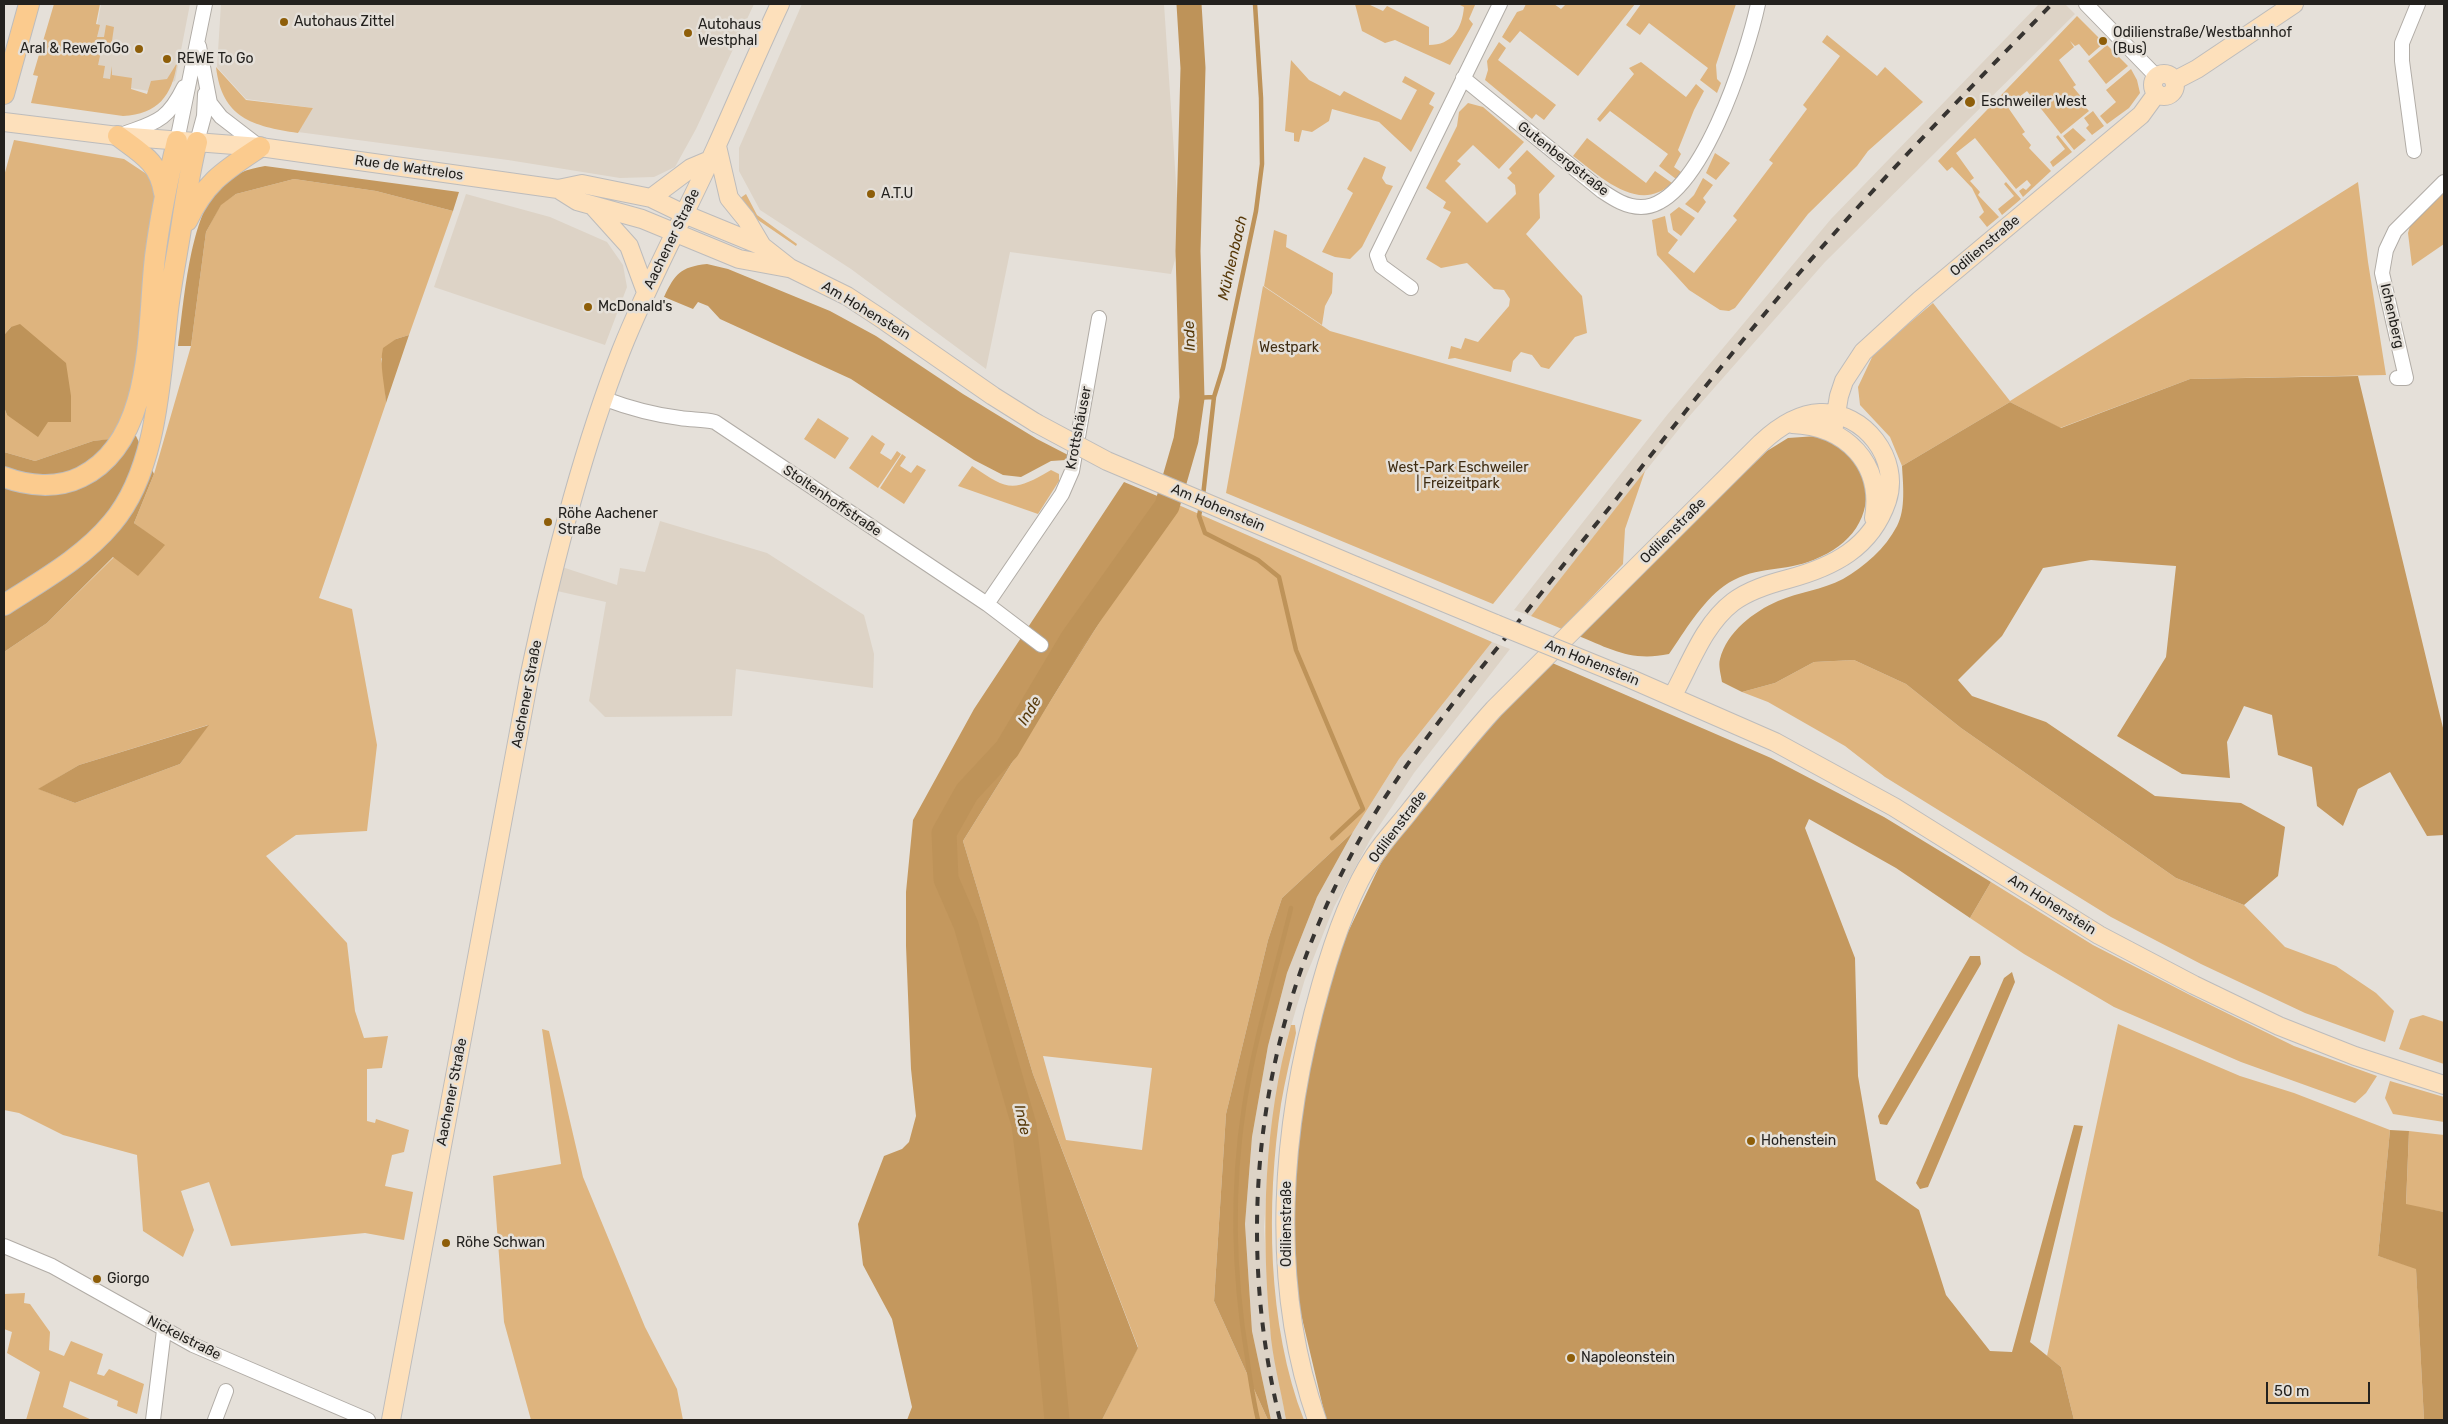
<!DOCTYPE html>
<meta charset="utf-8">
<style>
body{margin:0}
#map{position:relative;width:2448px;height:1424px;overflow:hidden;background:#e5e0d9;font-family:Rubik,sans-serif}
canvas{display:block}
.frame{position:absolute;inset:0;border:5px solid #23211e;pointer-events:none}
.scale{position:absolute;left:2266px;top:1382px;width:104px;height:22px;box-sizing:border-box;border:2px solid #23211e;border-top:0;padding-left:6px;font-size:15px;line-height:18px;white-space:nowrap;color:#23211e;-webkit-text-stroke:4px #e5e0d9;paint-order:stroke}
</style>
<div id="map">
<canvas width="2448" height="1424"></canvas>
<div class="frame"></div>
<div class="scale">50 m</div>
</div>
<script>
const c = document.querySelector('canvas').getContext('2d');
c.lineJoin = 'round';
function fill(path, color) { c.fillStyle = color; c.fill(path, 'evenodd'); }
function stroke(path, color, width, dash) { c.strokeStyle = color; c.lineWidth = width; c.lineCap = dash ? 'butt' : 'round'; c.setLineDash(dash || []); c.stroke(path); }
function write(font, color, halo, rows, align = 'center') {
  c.font = font + ' Rubik,sans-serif'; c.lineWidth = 5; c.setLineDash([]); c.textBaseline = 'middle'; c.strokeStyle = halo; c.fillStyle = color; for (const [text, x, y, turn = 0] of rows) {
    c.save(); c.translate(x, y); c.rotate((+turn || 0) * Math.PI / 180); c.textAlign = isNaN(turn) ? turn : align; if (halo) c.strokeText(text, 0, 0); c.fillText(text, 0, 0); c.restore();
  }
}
fill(new Path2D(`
 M 101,4 L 190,4 L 175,81 L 149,91 L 87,81 Z
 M 221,4 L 754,4 L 696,129 L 675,167 L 654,177 L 620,178 L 508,160 L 298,132 L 313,108 L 246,99 L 217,67 Z
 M 802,4 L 1164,4 L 1180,242 L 1171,274 L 1010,252 L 986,369 L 851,269 L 760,210 L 739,171 L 739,148 Z
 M 2039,4 L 2065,4 L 2075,14 L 1825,262 L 1686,420 L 1531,616 L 1514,610 L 1667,415 L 1831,219 Z
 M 466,194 L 550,217 L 607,242 L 623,265 L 627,287 L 605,345 L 434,287 Z
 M 660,521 L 767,553 L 864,615 L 874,654 L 873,688 L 736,669 L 732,716 L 605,717 L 589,701 L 606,602 L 557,591 L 562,567 L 617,585 L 620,568 L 645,572 Z
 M 1492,642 L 1510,649 L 1414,773 L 1370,840 L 1334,907 L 1305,979 L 1285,1046 L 1271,1133 L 1264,1227 L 1270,1328 L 1286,1420 L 1271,1420 L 1252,1331 L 1245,1224 L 1252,1137 L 1268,1046 L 1287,973 L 1317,897 L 1353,832 L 1399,759 Z`), '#ddd3c6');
fill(new Path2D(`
 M 54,4 L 100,4 L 96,24 L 100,25 L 97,37 L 104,37 L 106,25 L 114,27 L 111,48 L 102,47 L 98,65 L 105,66 L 103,78 L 110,79 L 112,66 L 112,75 L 132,78 L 131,89 L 147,94 L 151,81 L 167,79 L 177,63 C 172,96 158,114 123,116 L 31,103 L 38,76 L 33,75 Z
 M 1355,4 L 1368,4 L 1383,11 L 1387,6 L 1429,27 L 1429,45 C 1452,45 1462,29 1464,7 L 1458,4 L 1475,5 L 1469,19 L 1473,24 L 1450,65 L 1395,40 L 1385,43 L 1362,31 Z
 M 1526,4 L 1554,4 L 1561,9 L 1566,4 L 1635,4 L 1578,76 L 1520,31 L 1510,43 L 1502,37 L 1517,12 L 1523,10 Z
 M 1641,4 L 1736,4 L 1716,65 L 1717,79 L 1721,83 L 1717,93 L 1700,80 L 1708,68 L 1649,23 L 1640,35 L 1626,25 Z
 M 2077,16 L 2104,43 L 2089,56 L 2079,44 L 2075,46 L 2070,41 L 2074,47 L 2059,60 L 2076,85 L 2073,87 L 2083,99 L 2080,101 L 2089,111 L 2061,134 L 2027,91 L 2007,106 L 2025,132 L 2022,134 L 2031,145 L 2029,148 L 2051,171 L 2023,197 L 2019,191 L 2023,188 L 2026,190 L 2031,185 L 2027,180 L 2016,189 L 1975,138 L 1956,153 L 1974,178 L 1970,181 L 1980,192 L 1978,195 L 1999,217 L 1987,227 L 1979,217 L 1984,212 L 1972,188 L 1952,167 L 1947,171 L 1938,161 Z
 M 1827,35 L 1877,76 L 1885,67 L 1923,102 L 1868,151 L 1857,166 L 1808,214 L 1735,308 L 1729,311 L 1720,310 L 1689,290 L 1657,255 L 1652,220 L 1665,216 L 1668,232 L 1678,240 L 1668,253 L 1694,273 L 1737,220 L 1733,216 L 1773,163 L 1769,160 L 1807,109 L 1803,105 L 1840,56 L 1822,42 Z
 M 1499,42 L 1506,48 L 1498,60 L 1556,105 L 1544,120 L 1536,114 L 1532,119 L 1485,80 L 1488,70 L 1487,61 Z
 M 2107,45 L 2128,66 L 2106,84 L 2088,61 Z
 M 1291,60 L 1309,80 L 1340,96 L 1344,91 L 1401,120 L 1417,90 L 1402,82 L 1405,76 L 1435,93 L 1429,104 L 1434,107 L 1411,152 L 1379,122 L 1332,109 L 1329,121 L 1312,132 L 1302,130 L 1299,142 L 1294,141 L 1294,133 L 1285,131 Z
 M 1641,62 L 1686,97 L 1696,84 L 1704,91 L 1694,110 L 1678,150 L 1681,154 L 1674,167 L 1681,172 L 1676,179 L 1659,166 L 1668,154 L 1610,111 L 1600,122 L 1597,119 L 1634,74 L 1629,68 Z
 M 216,67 L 246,100 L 313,108 L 298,133 C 252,126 222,118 216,67 Z
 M 2131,69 L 2137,80 L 2140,93 L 2129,108 L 2107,124 L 2100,116 L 2116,102 L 2106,90 Z
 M 1468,103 L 1483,107 L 1524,142 L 1499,169 L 1473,145 L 1457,161 L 1461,164 L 1445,181 L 1487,223 L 1516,194 L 1515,185 L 1507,178 L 1512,173 L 1509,169 L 1527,150 L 1555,176 L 1539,194 L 1540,218 L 1526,234 L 1582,296 L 1587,333 L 1575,337 L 1549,369 L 1541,367 L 1532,355 L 1521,352 L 1513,361 L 1511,372 L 1455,358 L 1448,359 L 1451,346 L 1461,349 L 1465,338 L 1478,342 L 1509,306 L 1510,299 L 1504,290 L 1494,289 L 1467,263 L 1441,268 L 1426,259 L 1451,212 L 1443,208 L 1446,202 L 1426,188 L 1457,126 L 1459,112 Z
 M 2093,111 L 2104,126 L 2092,135 L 2086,128 L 2089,125 L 2084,118 Z
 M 2073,128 L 2086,140 L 2074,150 L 2063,136 Z
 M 2058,135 L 2072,152 L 2053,167 L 2050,162 L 2065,149 L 2056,137 Z
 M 1587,138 L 1646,183 L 1655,171 L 1672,183 C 1639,215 1600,176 1573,156 Z
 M 14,140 L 124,159 L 148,175 L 156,190 L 135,374 L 123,420 L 114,439 L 93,441 L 35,461 L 4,452 L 4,407 L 7,415 L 48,422 L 71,422 L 11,327 L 4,335 L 4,176 Z
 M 1715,153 L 1730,163 L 1716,180 L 1706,173 Z
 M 1364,157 L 1386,167 L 1382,178 L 1386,184 L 1393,186 L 1362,247 L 1350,259 L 1335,257 L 1322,252 L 1353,193 L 1347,189 Z
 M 1703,178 L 1713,185 L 1703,198 L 1706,202 L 1698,213 L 1685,204 L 1694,195 Z
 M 294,179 L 376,191 L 453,211 L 409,335 L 396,339 L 381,359 L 384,372 L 386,403 L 319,598 L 352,609 L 377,745 L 367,831 L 296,835 L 266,856 L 347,943 L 355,1011 L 364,1038 L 388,1036 L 382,1068 L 367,1069 L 367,1121 L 375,1123 L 376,1119 L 409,1130 L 404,1152 L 392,1155 L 385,1186 L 413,1192 L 404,1240 L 365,1233 L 231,1246 L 209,1182 L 181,1191 L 194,1230 L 183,1257 L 143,1231 L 137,1155 L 63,1135 L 19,1113 L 4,1110 L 4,652 L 47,623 L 114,557 L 164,546 L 134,523 L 154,474 L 191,346 L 206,232 L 221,204 L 236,194 ZM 208,725 L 180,764 L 75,803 L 39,789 L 79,765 Z
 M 2006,182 L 2021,199 L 2002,215 L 1998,209 L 2014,196 L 2004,184 Z
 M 2358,182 L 2368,262 L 2386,375 L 2190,379 L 2060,428 L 2010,402 L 1902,466 L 1890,437 L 1860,405 L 1858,387 L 1874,353 L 1933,303 L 2010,401 Z
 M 2444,193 L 2444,244 L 2412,266 L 2408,233 L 2410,226 Z
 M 746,194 L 757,215 L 797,244 L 796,246 L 755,218 L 736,201 Z
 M 1679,207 L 1695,218 L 1681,236 L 1673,230 L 1670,214 Z
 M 1274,230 L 1287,235 L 1286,247 L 1333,273 L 1332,293 L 1325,306 L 1322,325 L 1264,286 Z
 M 1263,286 L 1330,331 L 1642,420 L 1493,604 L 1226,493 Z
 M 818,418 L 849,438 L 835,459 L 804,439 Z
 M 872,435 L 885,444 L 880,453 L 891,460 L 897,451 L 901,454 L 878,488 L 849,468 Z
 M 902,454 L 906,457 L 900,466 L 911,473 L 917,465 L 926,470 L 904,504 L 880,488 Z
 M 972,466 C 1008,490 1012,493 1051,470 L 1059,474 L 1059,481 L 1038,514 L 958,486 Z
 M 1645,471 L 1625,529 L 1623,564 L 1562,629 L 1531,616 Z
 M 1174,503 L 1492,642 L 1399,759 L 1353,832 L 1282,898 L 1268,940 L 1226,1114 L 1214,1301 L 1268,1420 L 1102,1420 L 1138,1347 L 1033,1074 L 963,841 ZM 1043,1056 L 1152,1068 L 1142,1150 L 1066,1140 Z
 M 1854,660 L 1906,684 L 1961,728 L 2176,878 L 2244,905 L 2285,947 L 2336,966 L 2376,993 L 2394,1011 L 2385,1042 L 2305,1013 L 2201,964 L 2111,917 L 1885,777 L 1845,746 L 1768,702 L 1742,692 L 1775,683 L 1814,662 Z
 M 1991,882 L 2093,945 L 2190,995 L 2294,1046 L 2377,1076 L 2366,1093 L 2355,1103 L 2241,1062 L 2114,1007 L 2024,954 L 1970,918 Z
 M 2423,1015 L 2444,1022 L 2444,1064 L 2399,1049 L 2410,1019 Z
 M 2118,1024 L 2240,1076 L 2294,1093 L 2390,1130 L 2378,1256 L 2416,1268 L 2424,1420 L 2074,1420 L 2061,1367 L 2047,1356 Z
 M 1291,1025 L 1295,1025 L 1296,1033 C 1291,1056 1285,1080 1281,1104 C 1266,1204 1267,1325 1304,1420 L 1286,1420 C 1281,1389 1272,1358 1270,1327 C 1261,1227 1264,1122 1291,1025 Z
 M 542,1029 L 549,1031 L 583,1177 L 645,1327 L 677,1389 L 683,1420 L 531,1420 L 504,1322 L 493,1176 L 561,1164 Z
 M 2390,1081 L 2444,1097 L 2444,1122 L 2393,1114 L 2385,1098 Z
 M 2409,1131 L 2444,1135 L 2444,1212 L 2406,1205 Z
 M 25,1293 L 24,1303 L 30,1304 L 50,1332 L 49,1350 L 64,1356 L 71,1341 L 103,1354 L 97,1374 L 104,1376 L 109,1369 L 144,1384 L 137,1414 L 117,1406 L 118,1401 L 70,1381 L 63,1407 L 92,1420 L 26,1420 L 40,1372 L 7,1353 L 12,1332 L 4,1329 L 4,1294 Z`), '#deb47e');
fill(new Path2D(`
 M 265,166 L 459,192 L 453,211 L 376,191 L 294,179 L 236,194 L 221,205 L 206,232 L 191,346 L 178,346 C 184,303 189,221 218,188 C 231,174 248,169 265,166 Z
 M 707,264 L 728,269 L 830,311 L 876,336 L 963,394 L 1037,439 L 1068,455 L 1066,460 L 1051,461 L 1021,477 L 1003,475 L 974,460 L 851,379 L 720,319 L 708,306 L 698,302 L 693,309 L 664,297 C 675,274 680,267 707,264 Z
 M 409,335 L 386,403 C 385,386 379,364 383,348 L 396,339 Z
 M 2358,376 L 2444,732 L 2444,835 L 2427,836 L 2390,772 L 2358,789 L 2343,826 L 2317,806 L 2312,767 L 2278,755 L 2272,715 L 2244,706 L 2227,742 L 2230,778 L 2182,774 L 2117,736 L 2166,657 L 2176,566 L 2091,560 L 2043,568 L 2002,636 L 1958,680 L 1972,696 L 2046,722 L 2155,796 L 2241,803 L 2285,827 L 2278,876 L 2244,905 L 2176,878 L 1961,728 L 1906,684 L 1854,660 L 1814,662 L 1775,683 L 1742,692 L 1722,682 C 1721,675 1718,665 1720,659 C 1727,632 1753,612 1778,601 C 1799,592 1822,590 1843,579 C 1865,566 1885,549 1897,526 C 1906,509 1903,484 1902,466 L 2010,402 L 2061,428 L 2190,379 Z
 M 136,436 L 154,474 L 134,523 L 165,545 L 138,576 L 113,557 L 47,623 L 4,652 L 4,452 L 35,461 L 93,441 Z
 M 1817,436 C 1841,444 1847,449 1860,470 C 1862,475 1866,479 1866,484 C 1870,524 1845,549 1808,562 C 1779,572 1752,566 1724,586 C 1701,603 1685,631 1669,654 C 1631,662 1611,649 1576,635 L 1767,451 L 1788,438 Z
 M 1124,482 L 1174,503 L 963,841 L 1033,1074 L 1138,1348 L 1102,1420 L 907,1420 L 912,1407 L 892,1319 L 863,1265 L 858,1224 L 884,1156 L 902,1149 L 909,1142 L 916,1116 L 911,1069 L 906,946 L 906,892 L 913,820 L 974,709 Z
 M 1550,662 L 1771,758 L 1884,817 L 1991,882 L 1970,918 L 1896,868 L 1809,819 L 1805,828 L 1855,958 L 1858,1076 L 1876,1180 L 1919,1210 L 1946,1295 L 1990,1351 L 2012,1352 L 2074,1125 L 2083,1126 L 2030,1342 L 2061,1367 L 2074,1420 L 1326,1420 L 1297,1297 L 1292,1159 L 1313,1038 L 1337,955 L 1381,863 L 1465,746 Z
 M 209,725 L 180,764 L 75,803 L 38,789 L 79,765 Z
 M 1353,832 L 1317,897 L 1287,973 L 1268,1046 L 1252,1137 L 1245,1224 L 1252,1331 L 1271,1420 L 1268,1420 L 1214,1301 L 1226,1114 L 1268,940 L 1282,898 Z
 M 1970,956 L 1980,956 L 1981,964 L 1887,1125 L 1880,1124 L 1878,1116 Z
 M 2012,972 L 2015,982 L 1928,1187 L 1920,1189 L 1916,1183 L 2004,978 Z
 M 2390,1130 L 2409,1131 L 2406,1204 L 2444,1212 L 2444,1420 L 2424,1420 L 2416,1269 L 2378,1256 Z`), '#c4985e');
fill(new Path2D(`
 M 20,324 L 66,363 L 71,396 L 71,422 L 48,422 L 38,437 L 7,415 L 4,407 L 4,335 L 11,327 Z`), '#be9359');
stroke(new Path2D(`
 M 1192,398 L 1214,397
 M 1203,496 L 1214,397 L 1223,368 L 1256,211 L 1262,164 L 1261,98 L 1255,4
 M 1201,506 L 1199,516 L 1205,533 L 1258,560 L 1279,577 L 1296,650 L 1363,809 L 1332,838
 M 1258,1420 C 1253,1399 1250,1378 1247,1357 C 1233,1272 1231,1192 1244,1107 C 1254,1040 1275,974 1291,908`), '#be9359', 4.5);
stroke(new Path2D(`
 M 1057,1420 L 1044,1285 L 1024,1125 L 966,925 L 946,879 L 944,833 L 967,792 L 1007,749 L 1073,638 L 1167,506 L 1186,440 L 1192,398 L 1188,251 L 1193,68 L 1189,4`), '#be9359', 25);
const minor = new Path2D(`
 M 2086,4 L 2157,77
 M 199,46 L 210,103 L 221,117 L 260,147
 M 1463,78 L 1602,191 C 1614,199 1626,207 1641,207 C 1700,207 1748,51 1758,4
 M 121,135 C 155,122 167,122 184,87
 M 177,141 L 205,4
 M 197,142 L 204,116 L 205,94
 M 2414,151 L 2402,61 L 2402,43 L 2418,4
 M 1411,288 L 1381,266 L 1377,255 L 1500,4
 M 2397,378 L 2406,378 L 2382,273 L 2386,250 L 2395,231 L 2444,182
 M 605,399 C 629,408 655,415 680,418 C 692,420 703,419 715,422 L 987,604 L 1041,645
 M 987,604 L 1062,494 L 1072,471 L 1099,318
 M 4,1246 L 52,1266 L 193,1345 L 368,1420
 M 153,1420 L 164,1330
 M 215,1420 L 226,1391`);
const major = new Path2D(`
 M2153 85a11 11 0 1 1 22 0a11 11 0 1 1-22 0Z
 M 2174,81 L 2197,69 L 2294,4
 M 4,122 L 118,136 L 260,147 L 558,189 L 582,184 L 651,198 L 684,214 L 762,246 L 790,268 L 847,296 L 885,321 L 993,396 L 1036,423
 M 717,146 L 729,198 L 746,219 L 762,246
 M 558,189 L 577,201 L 642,219 L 739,259 L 788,268
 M 651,198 L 691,168 L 710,160
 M 593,206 L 629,246 L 646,292
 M 1792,424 C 1846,426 1883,463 1874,518
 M 1833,432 L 1839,396 L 1844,381 L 1863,352 L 1920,300 L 2141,115 L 2157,93
 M 1356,566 L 1496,624
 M 1631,679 L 1775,742 L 1894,807 L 2099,935 L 2194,985 L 2279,1026 L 2355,1056 L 2444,1085
 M 391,1420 L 529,678 C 552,568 580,456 621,351 C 649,280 686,214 717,145 C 738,98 758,51 780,4
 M 1317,1420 C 1268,1281 1281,1125 1321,985 C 1333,942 1349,894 1374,856 C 1385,839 1400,824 1412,808 C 1439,774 1465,741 1494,709 L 1761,443 C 1777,428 1797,414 1820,413 C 1864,411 1901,459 1887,501 C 1871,548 1833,567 1788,579 C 1769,584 1749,590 1733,602 C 1703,625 1690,665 1672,697`);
const highway = new Path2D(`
 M 4,94 L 29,4
 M 118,136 C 141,153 160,163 164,193
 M 187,221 C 206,181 224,171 260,147
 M 4,477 C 28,486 57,489 81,477 C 155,441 147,326 155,257 C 160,217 168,179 177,141
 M 4,605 C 41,581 83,558 112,523 C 158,469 160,377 168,310 C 171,285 176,260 180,235 C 185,204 189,173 197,142`);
stroke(minor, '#b1aca6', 16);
stroke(major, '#bdbcbc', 20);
stroke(highway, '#bdbcbc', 22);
stroke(minor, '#fff', 14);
stroke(major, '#fde0bb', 18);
stroke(highway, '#fbcb8e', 20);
stroke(new Path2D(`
 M 1280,1420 C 1228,1208 1265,987 1382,802 C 1422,740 1469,683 1515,626 C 1547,586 1578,546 1610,507 C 1675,425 1739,342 1808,263 C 1886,174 1969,89 2052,4`), '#373431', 4, [9, 9]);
const majorBridge = new Path2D(`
 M 1036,423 L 1107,461 L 1356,566
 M 1496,624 L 1631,679`);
stroke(majorBridge, '#bdbcbc', 20, []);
stroke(majorBridge, '#fde0bb', 18);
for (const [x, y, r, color] of [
 [284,22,5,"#8e5e09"],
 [688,33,5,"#8e5e09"],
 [2103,41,5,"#8e5e09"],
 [139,49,5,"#8e5e09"],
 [167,59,5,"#8e5e09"],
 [1970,102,6,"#8e5e09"],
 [871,194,5,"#8e5e09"],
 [588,307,5,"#8e5e09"],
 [548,522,5,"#8e5e09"],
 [1751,1141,5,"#8e5e09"],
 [446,1243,5,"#8e5e09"],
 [97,1279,5,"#8e5e09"],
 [1571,1358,5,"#8e5e09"]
]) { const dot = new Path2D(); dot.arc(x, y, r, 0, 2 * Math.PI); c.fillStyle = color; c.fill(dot); stroke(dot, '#e5e0d9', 2); }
write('14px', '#23211e', '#e5e0d9', [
 ["Autohaus Zittel",294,22],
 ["Autohaus",698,25],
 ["Westphal",698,41],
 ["Odilienstraße/Westbahnhof",2113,33],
 ["(Bus)",2113,49],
 ["Aral & ReweToGo",129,49,"right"],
 ["REWE To Go",177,59],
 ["Eschweiler West",1981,102],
 ["A.T.U",881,194],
 ["McDonald's",598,307],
 ["Röhe Aachener",558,514],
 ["Straße",558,530],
 ["Hohenstein",1761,1141],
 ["Röhe Schwan",456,1243],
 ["Giorgo",107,1279],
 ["Napoleonstein",1581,1358]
], 'left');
write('14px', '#23211e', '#e5e0d9', [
 ["Gutenbergstraße",1563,159,38],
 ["Rue de Wattrelos",409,168,8],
 ["Aachener Straße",672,239,-64],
 ["Odilienstraße",1985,246,-40],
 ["Am Hohenstein",866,311,31],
 ["Ichenberg",2392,316,77],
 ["Krottshäuser",1079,428,-79],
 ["Stoltenhoffstraße",832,501,34],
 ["Am Hohenstein",1218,508,23],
 ["Odilienstraße",1673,531,-45],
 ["Am Hohenstein",1592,663,22],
 ["Aachener Straße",527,694,-79],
 ["Odilienstraße",1398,827,-53],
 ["Am Hohenstein",2052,905,32],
 ["Aachener Straße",452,1092,-79],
 ["Odilienstraße",1287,1224,-90],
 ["Nickelstraße",184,1338,27]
]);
write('14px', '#3f2c12', '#e5e0d9', [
 ["Westpark",1289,348],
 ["West-Park Eschweiler",1458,468],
 ["| Freizeitpark",1458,484]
]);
write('italic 15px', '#563808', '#e5e0d9', [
 ["Mühlenbach",1233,258,-77],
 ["Inde",1190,336,-92],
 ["Inde",1030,711,-59],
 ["Inde",1022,1120,78]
]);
</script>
